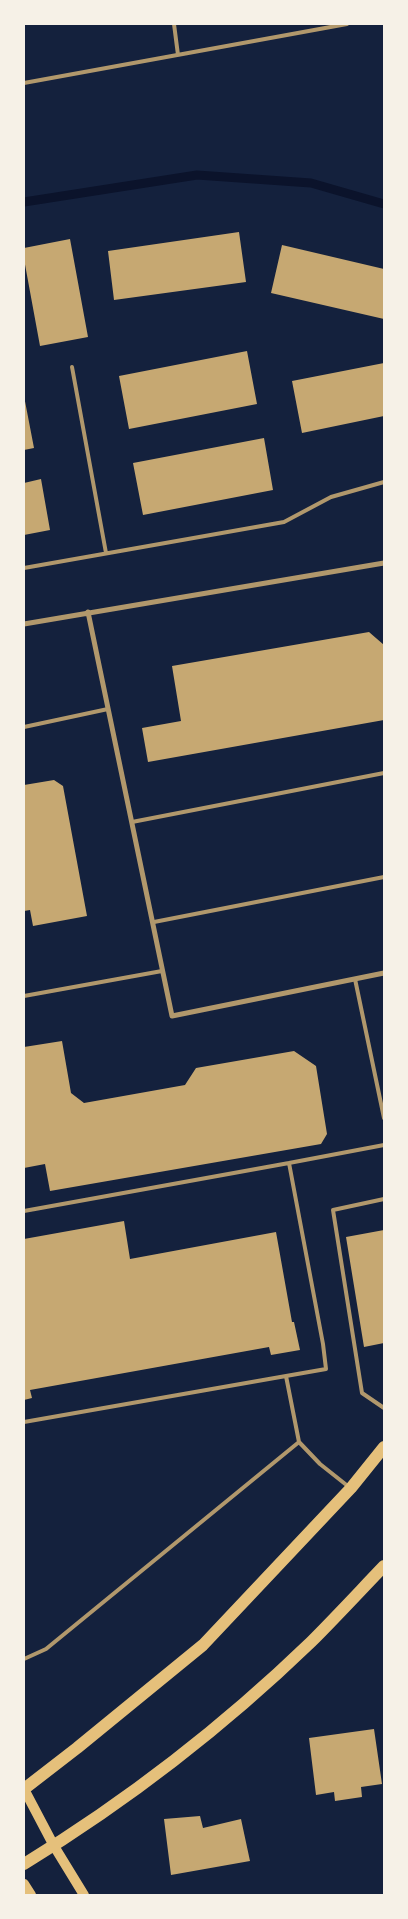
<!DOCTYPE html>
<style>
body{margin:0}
#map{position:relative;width:408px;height:1919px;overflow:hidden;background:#14213d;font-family:Barlow,sans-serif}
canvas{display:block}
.frame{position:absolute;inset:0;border:25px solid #f6f1e7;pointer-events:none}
</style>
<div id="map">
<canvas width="408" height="1919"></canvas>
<div class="frame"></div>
</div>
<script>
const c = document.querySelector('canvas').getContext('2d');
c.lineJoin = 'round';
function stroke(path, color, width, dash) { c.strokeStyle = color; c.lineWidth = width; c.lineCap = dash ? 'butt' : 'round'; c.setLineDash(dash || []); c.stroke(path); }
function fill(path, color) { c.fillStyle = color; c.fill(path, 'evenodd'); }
stroke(new Path2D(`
 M 24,202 L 197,175 L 311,183 L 384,204`), '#0b132b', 9);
fill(new Path2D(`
 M 239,232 L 246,282 L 114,300 L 108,251 Z
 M 70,239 L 88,337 L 40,346 L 24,259 L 24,248 Z
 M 282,245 L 384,269 L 384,319 L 271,293 Z
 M 247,351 L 257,404 L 129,429 L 119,376 Z
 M 384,363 L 384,416 L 302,433 L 292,381 Z
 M 24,396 L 34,448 L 24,450 Z
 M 264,438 L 273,490 L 143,515 L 133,463 Z
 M 41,479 L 50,530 L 24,535 L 24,483 Z
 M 369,632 L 384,645 L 384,720 L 148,762 L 142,728 L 181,721 L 172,666 Z
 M 54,780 L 63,786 L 87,916 L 33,926 L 30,910 L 24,911 L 24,785 Z
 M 62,1041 L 71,1093 L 84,1103 L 185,1085 L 196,1068 L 294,1051 L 316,1066 L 327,1134 L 321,1144 L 50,1191 L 45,1164 L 24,1168 L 24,1047 Z
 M 124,1221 L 130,1259 L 276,1232 L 292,1322 L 294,1322 L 300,1350 L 271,1355 L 269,1347 L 30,1390 L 32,1398 L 24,1400 L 24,1239 Z
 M 384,1230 L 384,1343 L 364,1347 L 346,1237 Z
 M 374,1729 L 382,1784 L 361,1787 L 362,1797 L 335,1801 L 334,1792 L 316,1795 L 309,1738 Z
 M 200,1816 L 203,1828 L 241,1819 L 250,1861 L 171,1875 L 164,1819 Z`), '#c6a872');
stroke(new Path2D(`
 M 174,24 L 178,55
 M 24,83 L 347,24
 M 72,367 L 106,553
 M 24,568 L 284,522 L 331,497 L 384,482
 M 24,727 L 108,709
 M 132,822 L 384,773
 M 154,922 L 384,877
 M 355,979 L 384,1118
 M 24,996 L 162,971
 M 289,1163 L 384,1145
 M 384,1199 L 333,1210 L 362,1393 L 384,1408
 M 24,1211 L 289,1163 L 323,1344 L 326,1369 L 286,1376
 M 24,1422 L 286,1376 L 299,1442 L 320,1464 L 349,1487
 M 24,1659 L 46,1649 L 299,1442`), '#b1986c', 4);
stroke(new Path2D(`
 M 88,612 L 172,1016 L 384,973
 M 24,624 L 384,563`), '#b1986c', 5);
stroke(new Path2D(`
 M 24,1789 L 54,1846 L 84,1895
 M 24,1884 L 31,1895`), '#e5c07b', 10);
stroke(new Path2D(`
 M 24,1789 L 77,1748 L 203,1645 L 351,1488 L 384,1447
 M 24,1864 C 127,1801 224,1726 311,1642 C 336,1617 360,1591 384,1566`), '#e5c07b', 12);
</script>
